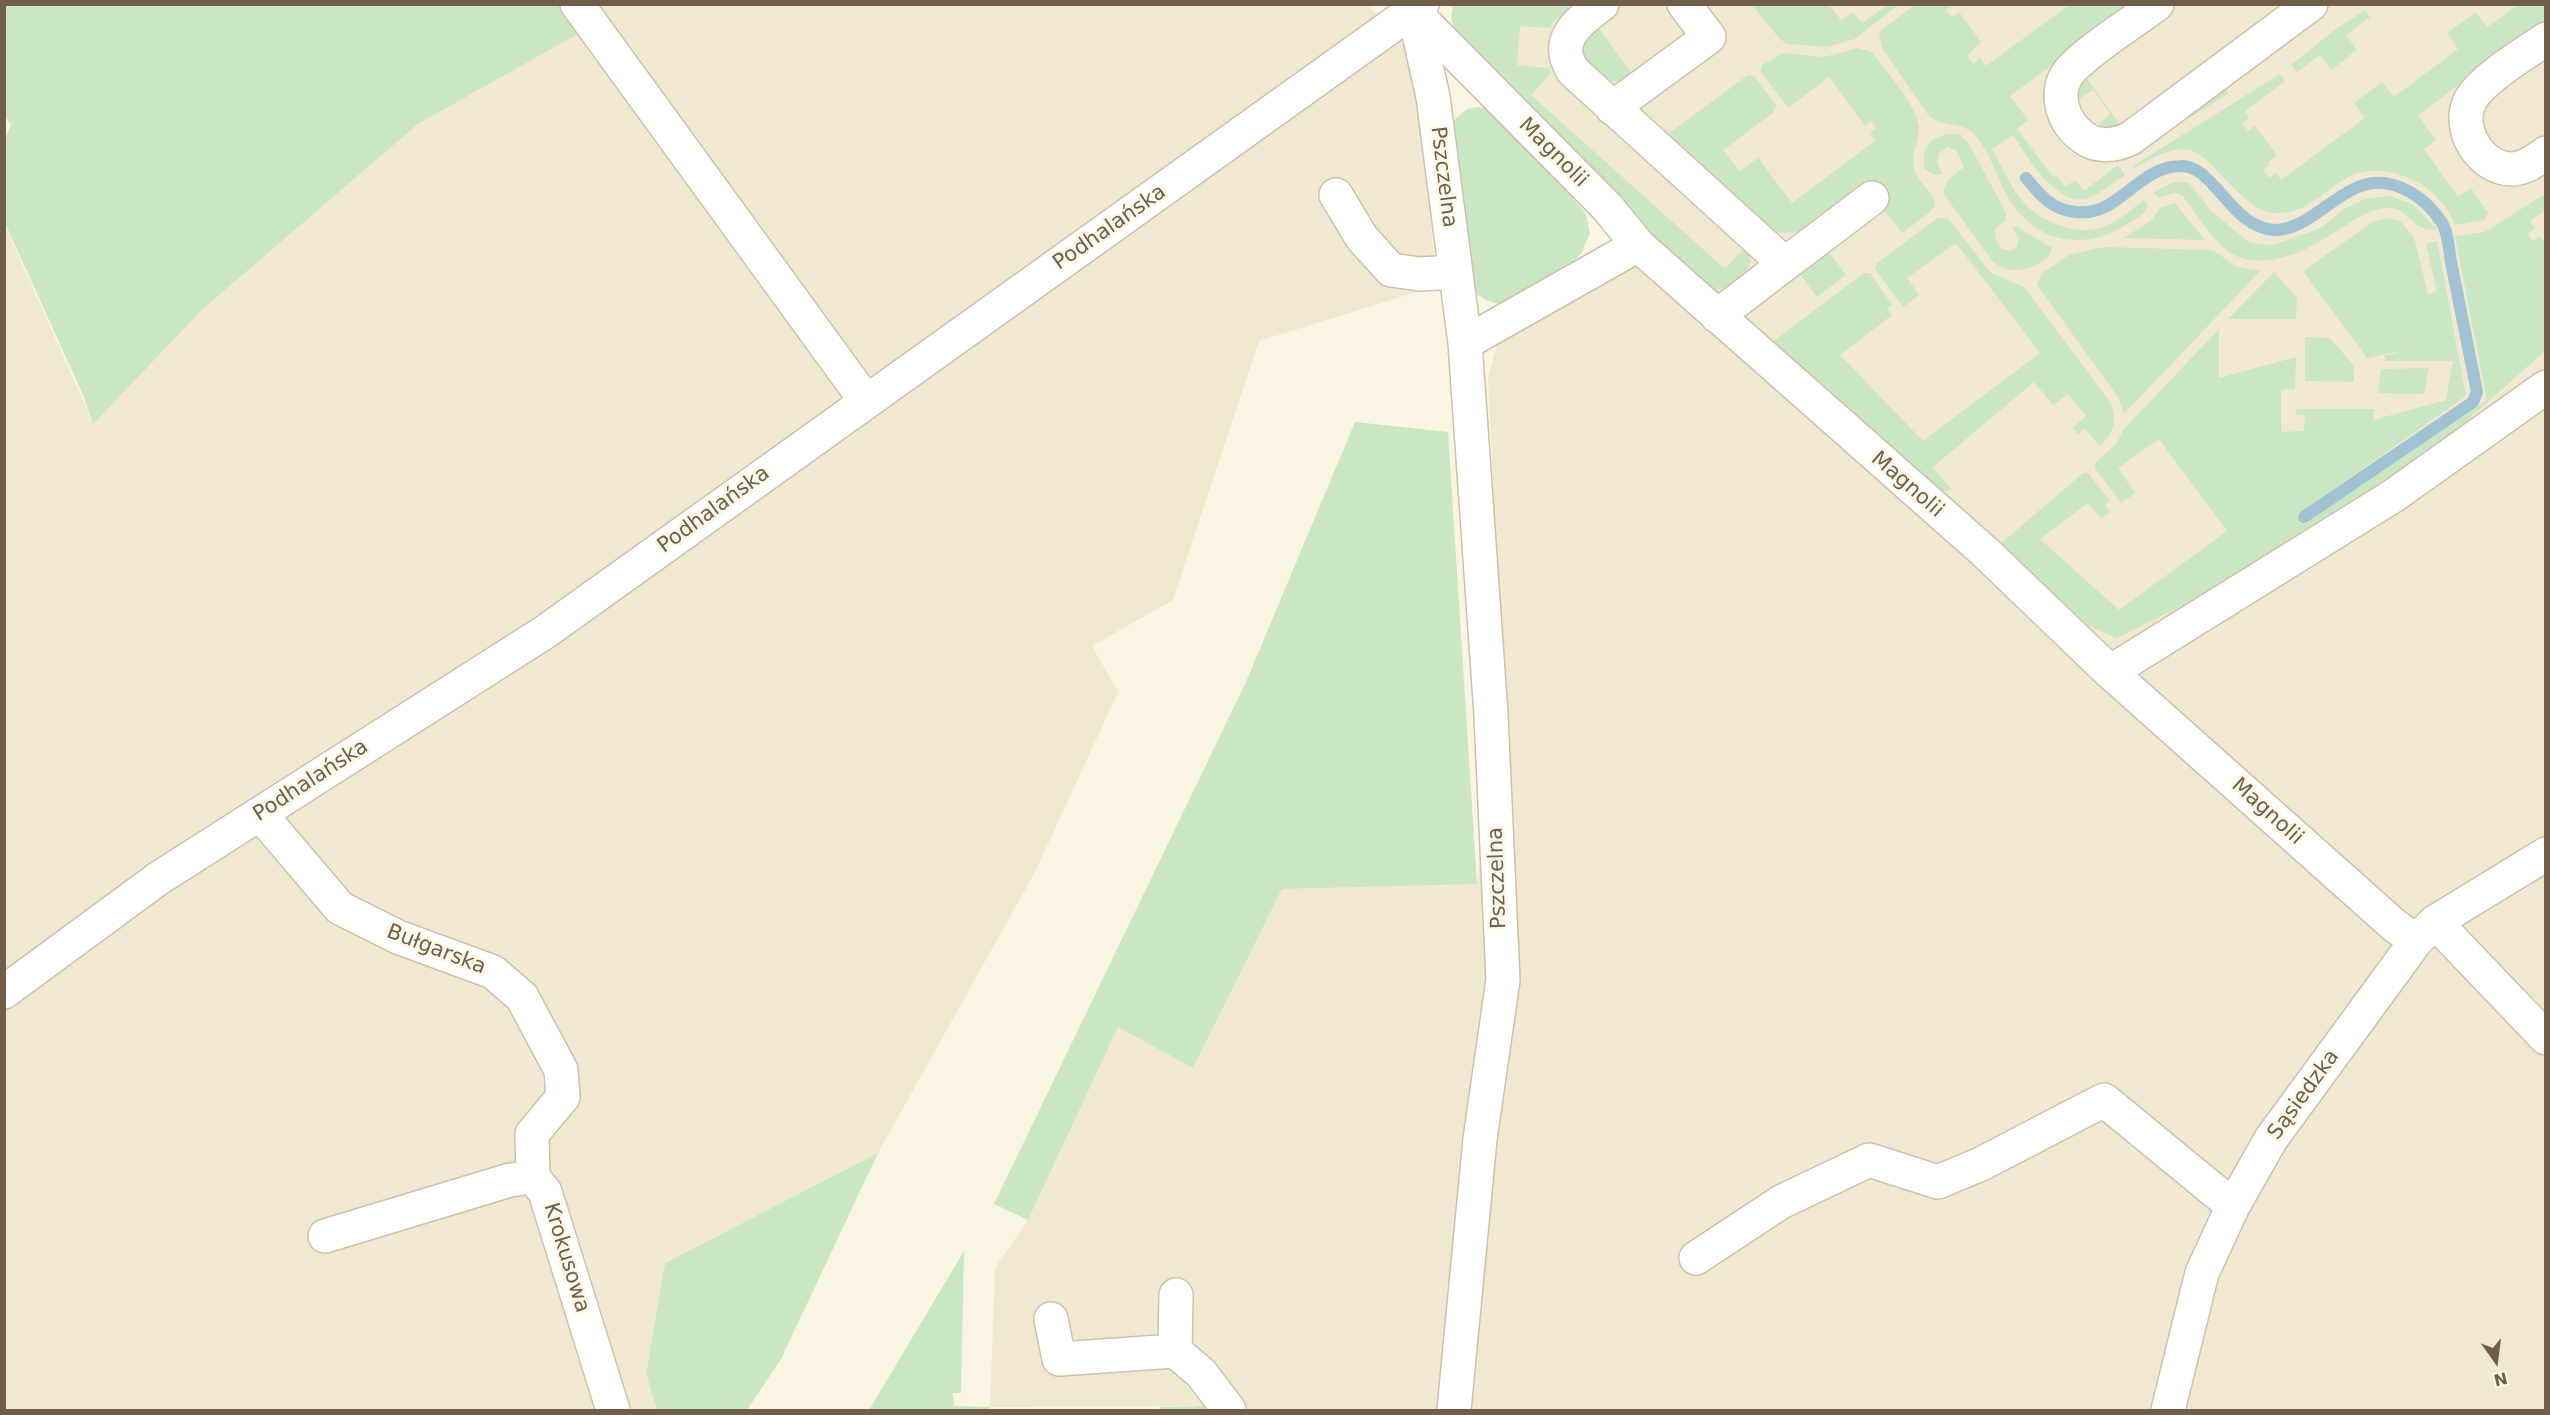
<!DOCTYPE html>
<meta charset="utf-8">
<style>
body{margin:0}
#map{position:relative;width:2550px;height:1415px;overflow:hidden;background:#faf5e2;font-family:"DejaVu Sans",sans-serif}
canvas{display:block}
.frame{position:absolute;inset:0;border:6px solid #705e4b;pointer-events:none}
.north{position:absolute;left:2466px;top:1331px;width:60px;height:60px;-webkit-text-stroke:4px #fdf9e8;paint-order:stroke;rotate:166deg;font-size:16px;font-weight:700;line-height:24px;text-align:center;color:#705e4b}
.north::after{content:'';display:block;margin:auto;width:21px;height:27px;background:#705e4b;clip-path:polygon(50% 0,100% 100%,50% 72%,0 100%)}
</style>
<div id="map">
<canvas width="2550" height="1415"></canvas>
<div class="frame"></div>
<div class="north">N</div>
</div>
<script>
const c = document.querySelector('canvas').getContext('2d');
c.lineJoin = 'round';
function fill(path, color) { c.fillStyle = color; c.fill(path, 'evenodd'); }
function stroke(path, color, width, dash) { c.strokeStyle = color; c.lineWidth = width; c.lineCap = dash ? 'butt' : 'round'; c.setLineDash(dash || []); c.stroke(path); }
function write(font, color, halo, rows, align = 'center') {
  c.font = font + ' "DejaVu Sans",sans-serif'; c.lineWidth = 6; c.setLineDash([]); c.textBaseline = 'middle'; c.strokeStyle = halo; c.fillStyle = color; for (const [text, x, y, turn = 0] of rows) {
    c.save(); c.translate(x, y); c.rotate((+turn || 0) * Math.PI / 180); c.textAlign = isNaN(turn) ? turn : align; if (halo) c.strokeText(text, 0, 0); c.fillText(text, 0, 0); c.restore();
  }
}
fill(new Path2D(`
 M 1367,4 L 1405,47 L 1421,91 L 1436,286 L 1259,341 L 1173,600 L 1092,646 L 1118,692 L 1035,872 L 878,1153 L 665,1263 L 646,1372 L 657,1410 L 5,1410 L 4,223 L 93,423 L 203,309 L 418,124 L 578,34 L 573,5 Z
 M 1453,5 L 2545,5 L 2545,1410 L 1209,1410 L 1209,1406 L 990,1407 L 995,1268 L 1028,1220 L 1118,1026 L 1193,1068 L 1282,889 L 1477,883 L 1502,689 L 1488,377 L 1498,341 L 1656,241 L 1451,19 Z`), '#f1e8d1');
fill(new Path2D(`
 M 5,5 L 573,5 L 578,34 L 418,124 L 203,309 L 93,424 L 84,397 L 5,223 L 4,141 L 11,125 L 5,116 Z
 M 1453,5 L 1567,5 L 1570,9 L 1553,22 L 1551,28 L 1520,26 L 1517,65 L 1548,68 L 1551,73 L 1531,95 L 1725,269 L 1745,247 L 1751,260 C 1747,278 1729,290 1711,290 L 1656,241 L 1456,34 L 1451,19 Z
 M 1752,5 L 1829,5 L 1841,20 L 1853,12 L 1862,23 L 1888,5 L 1898,5 L 1855,39 L 1828,47 L 1787,44 L 1779,38 Z
 M 1915,5 L 1953,5 L 1946,10 L 1952,17 L 1959,12 L 1981,42 L 1967,56 L 1973,64 L 1980,58 L 1986,66 L 2069,5 L 2134,5 L 2010,96 L 2028,120 L 2017,129 L 2053,177 L 2057,175 L 2065,187 L 2075,180 L 2084,191 L 2118,165 L 2125,175 C 2114,182 2101,193 2089,198 C 2057,209 2027,156 2013,135 L 1992,149 C 2002,167 2012,190 2025,204 C 2044,224 2080,237 2106,226 C 2120,220 2132,209 2144,200 L 2148,205 C 2146,214 2137,218 2129,223 C 2094,247 2051,247 2021,215 C 1999,192 1995,158 1975,135 C 1962,121 1943,128 1929,116 L 1882,48 L 1879,32 Z
 M 2518,5 L 2545,5 L 2545,21 L 2418,115 L 2436,140 L 2424,149 L 2458,197 L 2471,188 L 2488,213 L 2484,220 L 2455,225 C 2450,209 2431,189 2417,182 C 2338,143 2330,216 2275,213 C 2263,212 2256,207 2247,200 C 2200,161 2203,127 2134,168 L 2133,166 L 2280,74 L 2285,81 L 2245,111 L 2249,118 L 2242,123 L 2248,131 L 2255,126 L 2277,155 L 2268,162 L 2270,165 L 2263,170 L 2269,178 L 2276,173 L 2281,180 L 2365,118 L 2354,103 L 2382,82 L 2394,97 L 2458,49 L 2447,33 L 2476,12 L 2487,27 Z
 M 2365,10 L 2370,17 L 2346,35 L 2357,50 L 2331,70 L 2320,55 L 2297,72 L 2291,65 L 2336,29 Z
 M 1598,27 L 1633,75 C 1608,89 1602,77 1583,61 L 1581,44 Z
 M 1857,48 L 1872,52 C 1885,70 1917,105 1919,128 C 1919,142 1910,154 1914,169 C 1918,183 1935,192 1935,206 L 1929,213 L 1902,233 L 1865,185 L 1801,232 L 1781,233 L 1766,226 L 1669,138 L 1671,132 L 1748,75 L 1754,76 L 1777,106 L 1773,109 L 1774,112 L 1723,150 L 1740,171 L 1758,158 L 1792,203 L 1875,141 L 1870,133 L 1876,128 L 1871,121 L 1865,126 L 1829,77 L 1788,108 L 1761,72 L 1761,66 L 1783,53 L 1824,57 Z
 M 2085,76 L 2121,126 L 2102,128 L 2099,124 L 2110,114 L 2093,90 L 2080,98 L 2078,95 Z
 M 2225,87 L 2228,94 L 2156,138 Z
 M 1478,107 L 1489,109 L 1544,164 L 1586,214 L 1590,233 L 1581,254 L 1563,270 L 1502,305 L 1486,300 L 1469,290 L 1454,120 L 1467,109 Z
 M 1952,134 L 1959,135 L 1968,142 L 2006,213 L 2006,220 L 1995,229 L 1996,240 L 2002,249 L 2010,251 L 2017,247 L 2019,238 L 2012,227 L 2016,226 L 2052,248 L 2049,257 C 2029,270 2010,278 1991,259 L 1943,193 L 1947,181 L 1964,167 L 1956,150 L 1948,147 L 1939,153 L 1937,163 L 1943,174 L 1934,175 L 1925,169 C 1920,148 1931,135 1952,134 Z
 M 2174,182 L 2189,183 L 2211,211 L 2250,243 L 2273,245 L 2321,228 L 2344,209 L 2365,199 L 2389,196 L 2412,204 L 2437,229 C 2411,234 2410,205 2385,208 C 2366,210 2349,224 2332,234 C 2305,252 2260,273 2229,252 C 2210,238 2197,214 2182,195 L 2176,193 L 2159,197 L 2153,193 Z
 M 2545,194 L 2545,210 L 2530,221 L 2535,228 L 2528,234 L 2533,241 L 2540,236 L 2545,243 L 2545,351 L 2388,490 L 2256,569 L 2117,638 L 2089,626 L 1999,545 L 2083,473 L 2088,473 L 2110,501 L 2105,505 L 2110,512 L 2101,518 L 2088,503 L 2040,539 L 2119,610 L 2227,531 L 2159,439 L 2118,468 L 2135,493 L 2121,503 L 2095,468 L 2095,463 L 2117,443 L 2123,430 L 2219,329 L 2219,378 L 2296,357 L 2295,389 L 2281,390 L 2281,432 L 2304,431 L 2305,415 L 2296,415 L 2296,409 L 2374,409 L 2373,420 L 2446,400 L 2453,361 L 2386,361 L 2384,356 L 2409,349 L 2367,358 L 2303,271 L 2374,221 L 2389,218 L 2401,222 L 2414,237 L 2428,294 L 2437,292 L 2426,244 L 2437,241 L 2466,396 L 2297,515 L 2302,522 L 2487,400 L 2455,236 L 2485,232 Z
 M 2175,203 L 2205,240 L 2124,238 L 2153,219 L 2160,208 Z
 M 1938,218 L 1947,218 L 1951,222 L 1991,273 L 2024,287 L 2110,402 C 2117,419 2115,433 2100,446 L 2085,429 L 2078,434 L 2073,428 L 2086,416 L 2068,394 L 2053,405 L 2034,382 L 1933,467 L 1952,490 L 1938,491 L 1770,344 L 1864,273 L 1870,273 L 1892,305 L 1888,308 L 1892,315 L 1840,355 L 1923,441 L 2040,353 L 1956,243 L 1907,278 L 1919,295 L 1903,307 L 1875,269 L 1877,263 Z
 M 2104,247 L 2213,250 L 2237,267 L 2260,271 L 2124,414 L 2118,397 L 2037,285 L 2041,274 L 2069,255 Z
 M 1828,251 L 1846,275 L 1817,297 L 1799,273 Z
 M 2274,272 L 2297,298 L 2296,319 L 2228,319 Z
 M 2305,337 L 2330,338 L 2354,366 L 2354,382 L 2305,381 Z
 M 2429,368 L 2424,394 L 2378,393 L 2381,369 Z
 M 1355,422 L 1448,432 L 1477,884 L 1282,889 L 1193,1068 L 1118,1027 L 1028,1220 L 994,1204 L 1246,682 Z
 M 878,1153 L 781,1359 L 747,1410 L 657,1410 L 646,1373 L 665,1263 Z
 M 964,1251 L 961,1393 L 953,1393 L 954,1406 L 990,1407 L 989,1410 L 869,1410 Z
 M 1209,1406 L 1209,1410 L 1158,1410 L 1161,1407 Z`), '#cbe6c2');
stroke(new Path2D(`
 M 2026,178 C 2040,195 2052,210 2076,212 C 2119,217 2137,167 2180,166 C 2214,164 2230,227 2274,230 C 2304,231 2332,197 2358,187 C 2390,173 2425,196 2442,223 C 2449,234 2449,254 2452,267 C 2460,309 2469,350 2477,392 L 2473,402 L 2304,517`), '#a0c2d3', 12);
const minor = new Path2D(`
 M 577,4 L 866,401
 M 1415,4 L 1414,12 L 1433,97 L 1465,343 L 1491,715 L 1503,980 L 1480,1139 L 1454,1410
 M 1602,4 C 1578,22 1553,40 1573,71 L 1785,264 L 1872,198
 M 2157,4 C 2134,22 2086,51 2069,72 C 2053,93 2063,123 2083,137 C 2097,148 2116,146 2131,138 L 2311,4
 M 1414,12 L 1608,208 L 1638,245 L 1985,552 L 2110,672 L 2395,926 L 2416,941
 M 2546,39 C 2525,54 2483,78 2471,99 C 2455,127 2480,170 2513,169 C 2526,168 2536,160 2546,153
 M 1612,108 L 1709,37 L 1684,4
 M 1336,195 L 1362,238 L 1391,270 L 1420,274 L 1455,272
 M 1717,316 L 1785,264
 M 1465,343 L 1638,245
 M 2110,672 L 2393,496 L 2546,387
 M 260,814 L 340,908 L 398,937 L 493,972 L 522,997 L 561,1070 L 563,1097 L 532,1134 L 533,1177
 M 2435,922 L 2546,1038
 M 4,992 L 159,878 L 545,632 L 1422,4
 M 325,1236 L 510,1180 L 533,1177 L 545,1192 L 613,1410
 M 1696,1258 L 1781,1202 L 1869,1160 L 1938,1182 L 1981,1164 L 2104,1100 L 2233,1206
 M 1051,1319 L 1059,1359 L 1175,1351 L 1201,1373 L 1229,1410
 M 1175,1351 L 1176,1295
 M 2168,1410 L 2202,1273 L 2233,1206 L 2271,1139 L 2416,941 L 2435,922 L 2546,854`);
stroke(minor, '#cdc0ad', 36);
stroke(minor, '#fff', 33);
write('21px', '#705e4b', '#fdf9e8', [
 ["Magnolii",1553,153,45],
 ["Pszczelna",1443,177,83],
 ["Podhalańska",1110,228,-35],
 ["Magnolii",1907,485,41],
 ["Podhalańska",714,510,-36],
 ["Podhalańska",311,781,-33],
 ["Magnolii",2267,812,42],
 ["Pszczelna",1498,878,-92],
 ["Bułgarska",436,950,21],
 ["Sąsiedzka",2304,1095,-54],
 ["Krokusowa",566,1258,73]
]);
</script>
